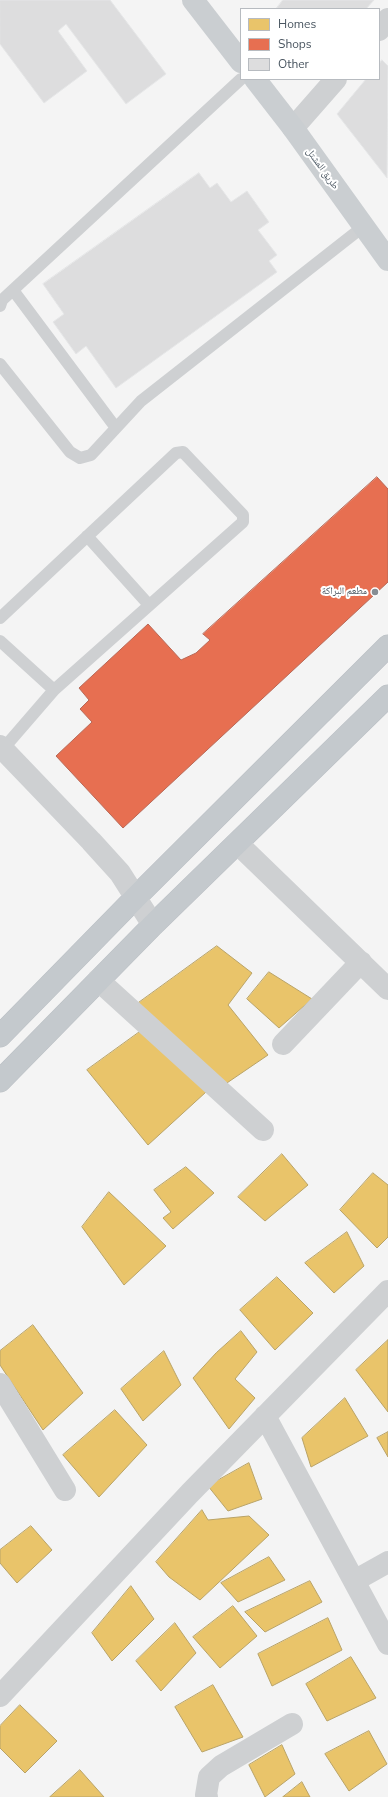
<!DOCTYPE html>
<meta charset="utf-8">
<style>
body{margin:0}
#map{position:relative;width:388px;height:1797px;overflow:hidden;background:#f4f4f4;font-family:"Nunito Sans",sans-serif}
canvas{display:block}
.legend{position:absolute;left:240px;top:8px;width:140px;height:72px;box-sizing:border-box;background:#fff;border:1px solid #b7bbc0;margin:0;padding:5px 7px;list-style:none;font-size:12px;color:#4a5661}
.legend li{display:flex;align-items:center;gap:8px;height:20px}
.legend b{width:20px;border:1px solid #b7bbc0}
</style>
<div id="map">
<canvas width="388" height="1797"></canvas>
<ul class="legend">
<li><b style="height:11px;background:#e9c46a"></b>Homes</li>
<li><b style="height:11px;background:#e76f51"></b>Shops</li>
<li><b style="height:11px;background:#ddddde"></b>Other</li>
</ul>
</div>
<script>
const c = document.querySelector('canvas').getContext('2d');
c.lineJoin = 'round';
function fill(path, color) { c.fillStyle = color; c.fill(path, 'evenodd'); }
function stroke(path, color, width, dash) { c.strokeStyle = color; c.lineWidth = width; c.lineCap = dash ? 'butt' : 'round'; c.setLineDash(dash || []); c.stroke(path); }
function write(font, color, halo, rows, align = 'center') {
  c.font = font + ' "Nunito Sans","Noto Naskh Arabic",sans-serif'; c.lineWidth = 4; c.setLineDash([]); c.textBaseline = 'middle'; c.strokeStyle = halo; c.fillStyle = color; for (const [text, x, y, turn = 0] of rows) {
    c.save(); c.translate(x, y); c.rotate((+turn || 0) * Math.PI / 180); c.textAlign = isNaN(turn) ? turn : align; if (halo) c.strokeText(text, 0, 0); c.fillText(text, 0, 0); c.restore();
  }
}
const homes = new Path2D(`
 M 217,946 L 252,973 L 228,1005 L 268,1055 L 221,1087 L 137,1004 Z
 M 269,972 L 312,999 L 279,1028 L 247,999 Z
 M 141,1031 L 206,1092 L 148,1145 L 87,1070 Z
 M 282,1154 L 308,1185 L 265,1221 L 238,1197 Z
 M 186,1167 L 214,1193 L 173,1229 L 163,1218 L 171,1212 L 154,1190 Z
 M 373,1173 L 388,1185 L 388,1237 L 377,1248 L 340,1210 Z
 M 109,1192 L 166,1246 L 124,1285 L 82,1227 Z
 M 347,1232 L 364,1266 L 334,1293 L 305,1263 Z
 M 277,1277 L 313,1313 L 275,1350 L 240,1310 Z
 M 33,1325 L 83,1393 L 43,1430 L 0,1365 L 0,1351 Z
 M 241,1331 L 257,1352 L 235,1379 L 255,1398 L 229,1429 L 193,1378 L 216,1353 Z
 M 388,1340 L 388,1412 L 356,1370 Z
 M 164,1351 L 181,1385 L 143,1421 L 121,1389 Z
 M 345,1398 L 368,1436 L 311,1467 L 302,1438 Z
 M 115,1410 L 147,1445 L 99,1497 L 63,1455 Z
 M 388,1432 L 388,1457 L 377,1438 Z
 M 249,1463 L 262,1499 L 228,1511 L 208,1486 Z
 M 202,1510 L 208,1520 L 249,1516 L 269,1535 L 200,1600 L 169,1577 L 156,1562 Z
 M 31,1526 L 52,1550 L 17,1583 L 0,1563 L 0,1550 Z
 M 269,1557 L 285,1580 L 238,1602 L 221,1583 Z
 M 310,1581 L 322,1602 L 265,1632 L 245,1612 Z
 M 131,1586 L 154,1619 L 112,1661 L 92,1633 Z
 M 233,1606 L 257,1636 L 220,1668 L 193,1637 Z
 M 328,1618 L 342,1650 L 272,1686 L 258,1654 Z
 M 175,1623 L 196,1653 L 161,1691 L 136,1661 Z
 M 351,1657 L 376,1698 L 327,1721 L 306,1684 Z
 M 213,1685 L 243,1737 L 202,1752 L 175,1707 Z
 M 20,1705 L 57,1741 L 25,1773 L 0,1748 L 0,1726 Z
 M 369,1731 L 387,1764 L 349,1791 L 325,1754 Z
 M 282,1745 L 295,1774 L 265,1797 L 249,1765 Z
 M 80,1770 L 104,1797 L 50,1797 Z
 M 302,1782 L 310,1797 L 283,1797 Z`);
fill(homes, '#e9c46a');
stroke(homes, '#b9a367', 1);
const shops = new Path2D(`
 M 377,477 L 388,489 L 388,582 L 123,828 L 56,756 L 92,722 L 80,709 L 89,700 L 79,688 L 148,624 L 181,660 L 196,653 L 210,640 L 203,634 Z`);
fill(shops, '#e76f51');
stroke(shops, '#b86856', 1);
const building = new Path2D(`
 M 0,0 L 110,0 L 166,74 L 126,104 L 66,24 L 58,31 L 87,71 L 44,103 L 0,44 Z
 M 283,0 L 374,0 L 366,9 L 276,9 Z
 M 382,60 L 388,66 L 387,178 L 337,114 L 366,79 L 379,79 L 379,64 Z
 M 199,173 L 210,188 L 217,183 L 231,202 L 247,191 L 269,222 L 258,230 L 277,255 L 269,261 L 277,272 L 116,388 L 86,346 L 76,354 L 53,322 L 64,314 L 43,284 Z`);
fill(building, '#ddddde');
stroke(building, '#e5e6e7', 1);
const trunk = new Path2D(`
 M 0,1036 L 136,897 L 388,646
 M 0,1081 L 153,925 L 388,696`);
stroke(trunk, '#b9bec3', 23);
stroke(new Path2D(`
 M 13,290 L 116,428
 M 0,306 L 2,300 L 241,79
 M 0,364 L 70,452 L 80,458 L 91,455 L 141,401 L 364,226
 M 87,536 L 149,605
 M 0,618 L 176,453 L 183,452 L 243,515 L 243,522 L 54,690 L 3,749
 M 0,641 L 54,690`), '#ced0d2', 12);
stroke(new Path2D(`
 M 379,30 L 388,19
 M 293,128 L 336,79
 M 0,746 L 91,841 L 120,873 L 153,925
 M 237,843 L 388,989
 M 98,980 L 263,1130
 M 283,1044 L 361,962
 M 0,1384 L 65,1490
 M 265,1416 L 388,1644
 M 354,1581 L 388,1562
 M 0,1696 L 190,1493 L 388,1291
 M 207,1797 L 206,1795 L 209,1777 L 221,1766 L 292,1724`), '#ced0d2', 22);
stroke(new Path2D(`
 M 193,0 L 241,62
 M 255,79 L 293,128 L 388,260`), '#caced1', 22);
stroke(trunk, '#c4c9cd', 22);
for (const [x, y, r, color] of [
 [375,592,4,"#868d94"]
]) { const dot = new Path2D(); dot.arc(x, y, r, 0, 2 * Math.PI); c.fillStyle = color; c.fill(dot); stroke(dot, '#fff', 1.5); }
write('10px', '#4a5661', '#fff', [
 ["طريق المشتل",322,169,54]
]);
write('10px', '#4a5661', '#fff', [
 ["مطعم البراكة",367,592]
], 'right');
</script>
